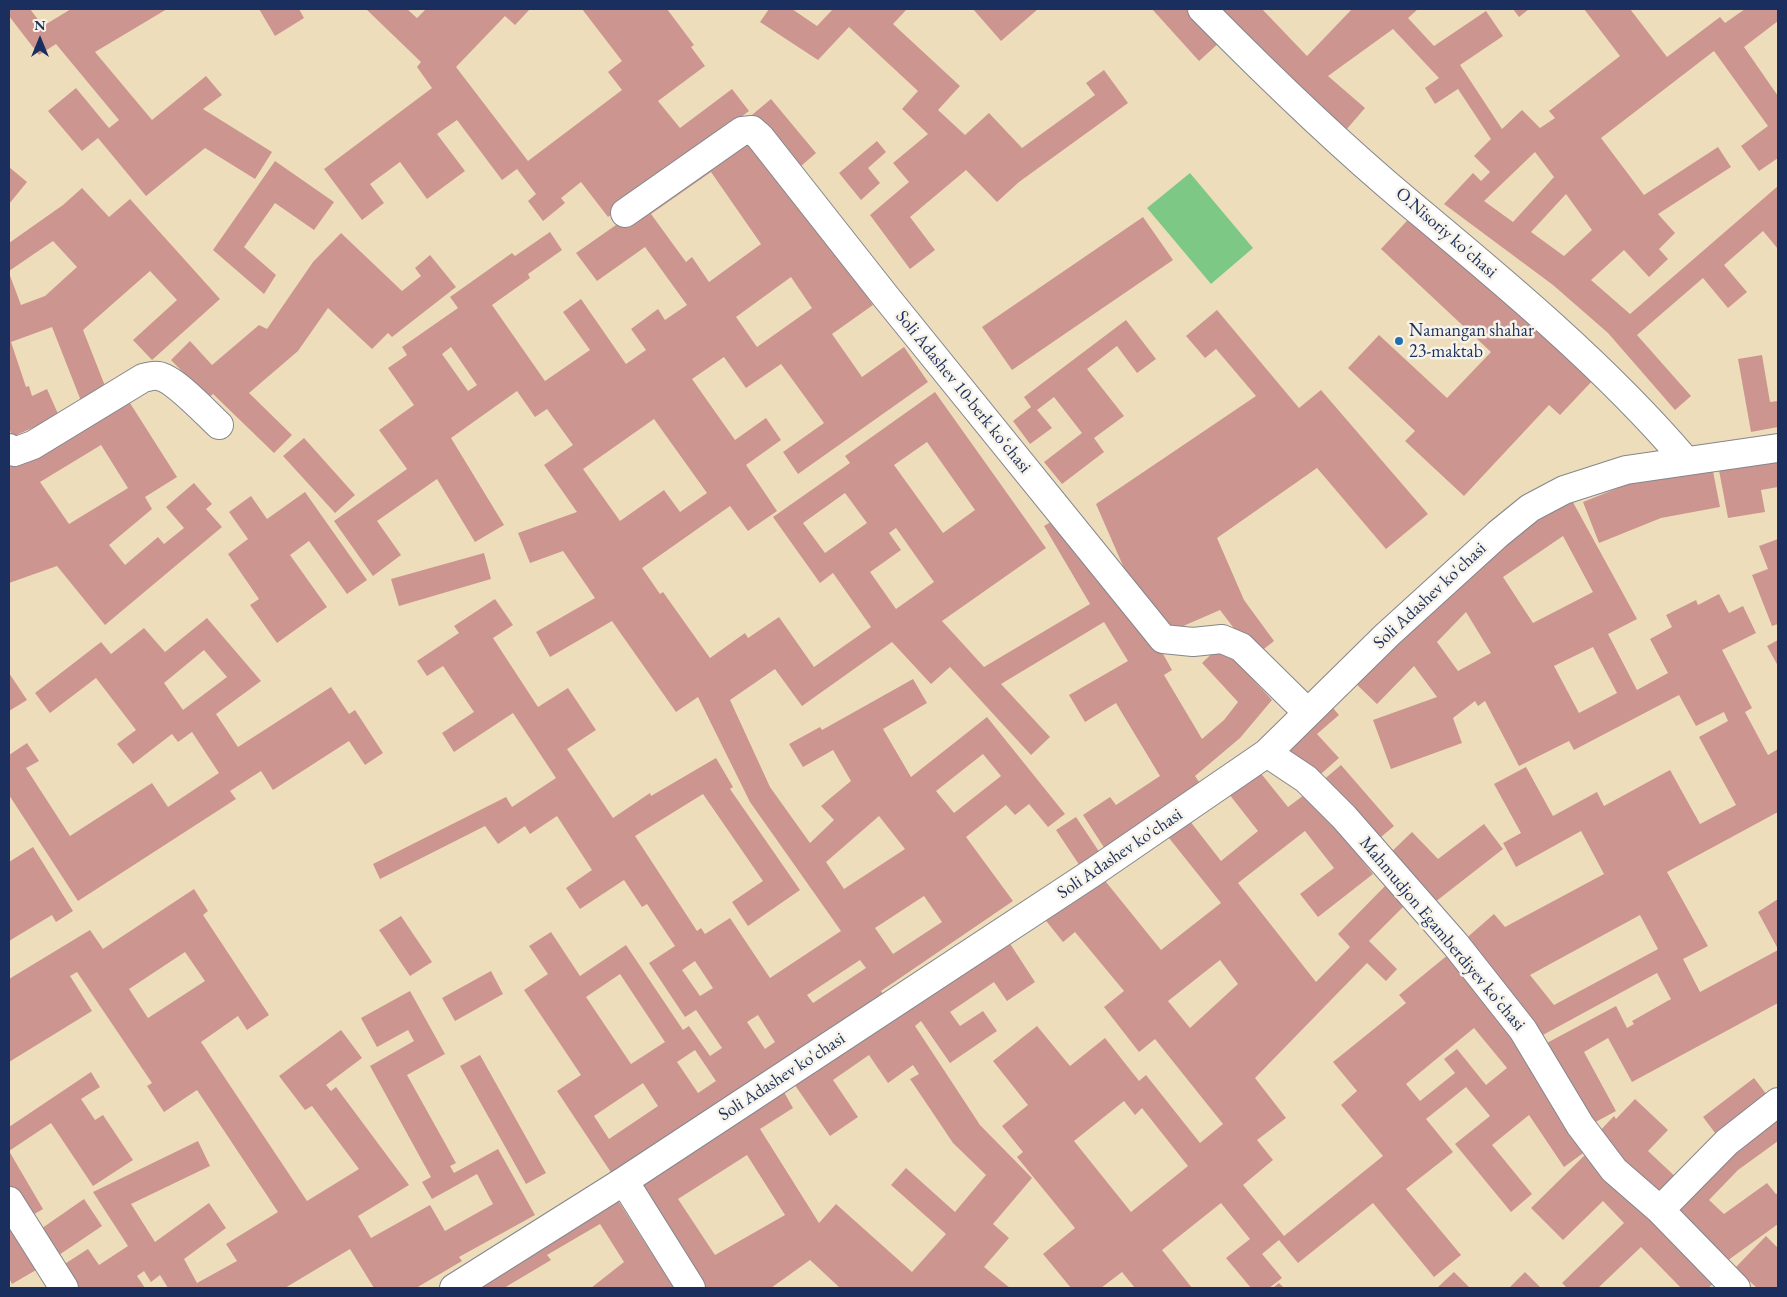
<!DOCTYPE html>
<meta charset="utf-8">
<style>
body{margin:0}
#map{position:relative;width:1787px;height:1297px;overflow:hidden;background:#edb;font-family:"EB Garamond",serif}
canvas{display:block}
.frame{position:absolute;inset:0;border:10px solid #1b2f5e;pointer-events:none}
.north{position:absolute;left:15px;top:15px;width:50px;height:50px;-webkit-text-stroke:4px #f7f3e8;paint-order:stroke;rotate:0deg;font-size:14px;font-weight:700;line-height:20px;text-align:center;color:#1b2f5e}
.north::after{content:'';display:block;margin:auto;width:18px;height:22px;background:#1b2f5e;clip-path:polygon(50% 0,100% 100%,50% 72%,0 100%)}
</style>
<div id="map">
<canvas width="1787" height="1297"></canvas>
<div class="frame"></div>
<div class="north">N</div>
</div>
<script>
const c = document.querySelector('canvas').getContext('2d');
c.lineJoin = 'round';
function fill(path, color) { c.fillStyle = color; c.fill(path, 'evenodd'); }
function stroke(path, color, width, dash) { c.strokeStyle = color; c.lineWidth = width; c.lineCap = dash ? 'butt' : 'round'; c.setLineDash(dash || []); c.stroke(path); }
function write(font, color, halo, rows, align = 'center') {
  c.font = font + ' "EB Garamond",serif'; c.lineWidth = 5; c.setLineDash([]); c.textBaseline = 'middle'; c.strokeStyle = halo; c.fillStyle = color; for (const [text, x, y, turn = 0] of rows) {
    c.save(); c.translate(x, y); c.rotate((+turn || 0) * Math.PI / 180); c.textAlign = isNaN(turn) ? turn : align; if (halo) c.strokeText(text, 0, 0); c.fillText(text, 0, 0); c.restore();
  }
}
fill(new Path2D(`
 M 1190,173 L 1253,248 L 1211,284 L 1147,208 Z`), '#7ec886');
fill(new Path2D(`
 M 9,9 L 30,9 L 43,26 L 71,9 L 167,9 L 95,52 L 152,120 L 206,76 L 222,95 L 203,109 L 272,152 L 255,179 L 205,148 L 146,196 L 98,138 L 82,151 L 48,111 L 76,88 L 109,128 L 119,120 L 56,44 L 39,55 L 9,16 Z
 M 259,9 L 299,9 L 304,18 L 275,36 Z
 M 366,9 L 407,9 L 417,18 L 426,9 L 530,9 L 515,25 L 505,16 L 456,67 L 528,161 L 622,90 L 608,72 L 622,61 L 582,9 L 667,9 L 694,45 L 691,47 L 705,66 L 658,101 L 680,128 L 732,89 L 749,111 L 608,217 L 581,182 L 561,198 L 565,203 L 543,221 L 528,201 L 536,194 L 517,169 L 502,180 L 457,120 L 437,134 L 465,171 L 427,199 L 400,162 L 370,184 L 384,203 L 362,220 L 324,169 L 432,88 L 417,67 L 421,62 Z
 M 769,9 L 792,9 L 817,26 L 833,9 L 907,9 L 893,24 L 960,86 L 938,110 L 965,135 L 989,113 L 1022,148 L 1095,95 L 1086,83 L 1104,70 L 1128,103 L 1019,182 L 997,202 L 966,170 L 910,217 L 935,250 L 910,269 L 870,215 L 909,182 L 893,163 L 928,134 L 902,109 L 918,91 L 849,27 L 818,60 L 760,22 Z
 M 973,9 L 1038,9 L 1001,41 Z
 M 1152,9 L 1190,9 L 1220,42 L 1199,61 Z
 M 1222,9 L 1262,9 L 1307,56 L 1352,9 L 1418,9 L 1408,18 L 1434,46 L 1486,11 L 1503,36 L 1460,65 L 1502,129 L 1522,110 L 1540,128 L 1555,118 L 1549,111 L 1620,56 L 1584,9 L 1630,9 L 1667,57 L 1720,17 L 1725,23 L 1745,9 L 1778,9 L 1778,21 L 1744,47 L 1778,96 L 1778,158 L 1759,171 L 1741,146 L 1768,126 L 1714,51 L 1601,138 L 1644,195 L 1718,147 L 1731,167 L 1658,214 L 1675,233 L 1659,249 L 1668,259 L 1649,277 L 1624,250 L 1591,280 L 1630,314 L 1778,186 L 1778,249 L 1763,231 L 1724,265 L 1747,292 L 1728,308 L 1703,278 L 1637,335 L 1691,396 L 1675,410 L 1608,333 L 1553,285 L 1444,204 L 1473,173 L 1481,181 L 1490,172 L 1474,156 L 1491,139 L 1458,89 L 1435,104 L 1425,88 L 1439,78 L 1393,29 L 1328,76 L 1365,108 L 1346,130 L 1287,78 ZM 1535,152 L 1554,177 L 1513,222 L 1484,201 ZM 1566,194 L 1592,230 L 1564,256 L 1531,232 Z
 M 1513,9 L 1529,9 L 1519,17 Z
 M 771,99 L 816,153 L 793,173 L 747,119 Z
 M 750,131 L 873,305 L 832,334 L 862,377 L 904,347 L 928,382 L 798,474 L 783,452 L 824,423 L 781,364 L 746,388 L 724,357 L 692,379 L 735,440 L 766,418 L 781,440 L 746,465 L 777,511 L 748,531 L 730,506 L 642,568 L 660,594 L 663,592 L 710,658 L 745,633 L 748,638 L 779,617 L 814,667 L 871,627 L 833,573 L 820,583 L 773,517 L 850,463 L 845,456 L 935,392 L 1046,548 L 942,621 L 984,667 L 1090,604 L 1044,526 L 1063,515 L 1116,588 L 1151,647 L 1157,643 L 1172,670 L 1164,675 L 1202,739 L 1224,720 L 1238,702 L 1202,663 L 1221,645 L 1272,700 L 1240,738 L 1195,776 L 1201,785 L 1105,849 L 1083,815 L 1110,797 L 1116,805 L 1160,776 L 1116,703 L 1085,722 L 1069,695 L 1128,661 L 1104,622 L 1001,684 L 1050,737 L 1031,755 L 950,667 L 931,684 L 892,642 L 802,706 L 775,669 L 730,700 L 770,787 L 810,843 L 834,820 L 821,806 L 851,781 L 833,750 L 803,767 L 789,744 L 820,727 L 822,730 L 913,679 L 927,703 L 883,729 L 911,777 L 987,717 L 1065,814 L 1048,827 L 1029,804 L 1015,815 L 1006,805 L 966,837 L 1013,901 L 881,991 L 885,997 L 614,1177 L 557,1091 L 581,1075 L 524,990 L 548,974 L 529,946 L 551,932 L 580,976 L 626,945 L 683,1030 L 689,1026 L 710,1056 L 722,1048 L 696,1010 L 685,1017 L 649,963 L 675,946 L 647,904 L 642,907 L 624,880 L 580,909 L 566,888 L 592,870 L 557,816 L 530,834 L 525,826 L 498,844 L 485,826 L 380,879 L 373,864 L 506,797 L 512,807 L 556,778 L 513,713 L 454,752 L 442,733 L 474,712 L 443,666 L 427,676 L 417,661 L 459,633 L 454,626 L 495,599 L 513,625 L 493,638 L 538,707 L 568,688 L 596,730 L 567,749 L 613,818 L 650,793 L 651,796 L 716,758 L 733,787 L 730,789 L 800,890 L 748,926 L 732,902 L 763,881 L 703,794 L 635,836 L 697,931 L 701,928 L 705,934 L 730,918 L 770,978 L 841,931 L 750,802 L 698,697 L 676,712 L 612,621 L 550,657 L 536,632 L 595,598 L 563,551 L 530,563 L 518,533 L 577,512 L 544,465 L 573,445 L 547,409 L 535,417 L 517,391 L 451,438 L 504,525 L 475,542 L 437,479 L 377,521 L 401,555 L 373,576 L 334,521 L 407,469 L 379,430 L 414,405 L 388,368 L 407,355 L 402,347 L 458,308 L 450,297 L 512,253 L 515,256 L 550,232 L 562,250 L 528,274 L 530,278 L 492,305 L 545,381 L 590,350 L 563,312 L 581,299 L 626,364 L 646,350 L 631,329 L 658,309 L 665,320 L 687,305 L 645,247 L 597,281 L 576,253 ZM 711,172 L 761,244 L 709,282 L 692,257 L 686,262 L 651,214 ZM 791,277 L 812,308 L 757,347 L 736,317 ZM 451,347 L 477,385 L 468,391 L 442,354 ZM 654,419 L 707,493 L 680,512 L 664,490 L 620,521 L 583,469 ZM 927,442 L 975,510 L 943,533 L 894,465 ZM 845,493 L 867,523 L 825,553 L 803,523 ZM 896,528 L 934,582 L 896,609 L 870,572 L 901,550 L 889,533 ZM 983,754 L 1001,776 L 954,813 L 936,791 ZM 879,816 L 905,849 L 844,889 L 826,862 ZM 924,896 L 942,922 L 893,954 L 875,928 ZM 860,960 L 866,968 L 813,1003 L 807,995 ZM 695,961 L 713,988 L 700,996 L 682,970 ZM 620,974 L 665,1042 L 631,1064 L 586,997 ZM 758,1015 L 775,1042 L 765,1049 L 747,1022 ZM 695,1050 L 716,1081 L 698,1093 L 677,1062 ZM 643,1083 L 658,1106 L 609,1139 L 594,1116 Z
 M 877,141 L 886,152 L 868,168 L 880,183 L 861,200 L 839,173 Z
 M 275,161 L 334,202 L 314,230 L 275,203 L 244,247 L 276,275 L 264,294 L 213,250 Z
 M 9,167 L 27,182 L 9,204 Z
 M 82,188 L 109,217 L 130,199 L 220,299 L 152,360 L 133,340 L 177,300 L 150,271 L 83,330 L 107,391 L 83,406 L 52,327 L 11,342 L 26,387 L 29,386 L 32,396 L 47,389 L 59,416 L 12,437 L 9,427 L 9,273 L 21,305 L 45,296 L 77,267 L 53,241 L 9,271 L 9,243 L 63,205 Z
 M 1416,211 L 1595,378 L 1560,415 L 1549,405 L 1464,496 L 1405,441 L 1415,431 L 1348,368 L 1379,335 L 1447,398 L 1491,352 L 1381,249 Z
 M 1143,217 L 1173,260 L 1012,370 L 982,327 Z
 M 341,233 L 402,291 L 421,276 L 415,268 L 430,255 L 456,287 L 392,337 L 388,333 L 372,349 L 328,308 L 298,351 L 249,393 L 292,435 L 274,453 L 213,394 L 208,398 L 171,360 L 190,341 L 212,365 L 259,325 L 267,329 L 313,262 Z
 M 1217,310 L 1299,408 L 1321,390 L 1428,514 L 1386,549 L 1317,468 L 1217,538 L 1244,600 L 1274,641 L 1255,656 L 1220,610 L 1165,634 L 1141,607 L 1096,504 L 1256,396 L 1216,349 L 1205,358 L 1186,336 Z
 M 1126,320 L 1156,359 L 1137,373 L 1117,346 L 1087,369 L 1124,416 L 1094,438 L 1104,452 L 1062,484 L 1044,462 L 1082,433 L 1054,397 L 1037,410 L 1052,428 L 1030,444 L 1013,421 L 1031,407 L 1024,397 Z
 M 1762,355 L 1770,402 L 1778,401 L 1778,427 L 1751,432 L 1738,359 Z
 M 123,392 L 177,477 L 145,497 L 152,509 L 109,545 L 125,565 L 158,537 L 164,544 L 184,528 L 166,507 L 194,483 L 212,504 L 206,509 L 222,527 L 105,625 L 57,566 L 9,583 L 9,454 ZM 101,445 L 128,488 L 69,524 L 40,482 Z
 M 304,438 L 355,495 L 335,513 L 283,456 Z
 M 1778,454 L 1778,487 L 1761,490 L 1765,512 L 1728,518 L 1718,465 Z
 M 1711,461 L 1720,507 L 1661,518 L 1599,543 L 1583,502 L 1653,474 Z
 M 305,492 L 367,580 L 347,594 L 309,541 L 290,555 L 327,607 L 277,643 L 250,605 L 259,599 L 228,554 L 248,539 L 229,512 L 251,496 L 267,519 Z
 M 1569,495 L 1637,619 L 1608,634 L 1637,690 L 1668,673 L 1650,639 L 1672,627 L 1666,615 L 1696,600 L 1698,605 L 1719,594 L 1729,613 L 1743,606 L 1756,633 L 1722,650 L 1752,708 L 1745,712 L 1768,755 L 1778,749 L 1778,812 L 1667,872 L 1708,946 L 1683,959 L 1700,992 L 1778,950 L 1778,1003 L 1632,1082 L 1608,1038 L 1584,1052 L 1616,1111 L 1590,1125 L 1545,1044 L 1616,1006 L 1627,1028 L 1634,1024 L 1632,1021 L 1671,999 L 1657,973 L 1541,1036 L 1463,941 L 1494,914 L 1505,927 L 1604,874 L 1581,831 L 1516,867 L 1503,843 L 1521,833 L 1494,784 L 1526,767 L 1553,816 L 1597,792 L 1604,806 L 1670,770 L 1700,824 L 1736,805 L 1699,737 L 1728,721 L 1724,712 L 1696,726 L 1679,695 L 1574,750 L 1569,741 L 1519,766 L 1485,701 L 1478,706 L 1475,701 L 1453,718 L 1462,743 L 1391,769 L 1373,720 L 1437,697 L 1414,666 L 1377,704 L 1351,679 L 1446,581 ZM 1563,536 L 1593,592 L 1533,623 L 1503,577 ZM 1466,612 L 1491,653 L 1458,671 L 1437,642 ZM 1593,647 L 1617,693 L 1579,713 L 1554,666 ZM 1640,915 L 1658,949 L 1554,1005 L 1530,975 Z
 M 1778,539 L 1778,624 L 1772,626 L 1752,575 L 1768,569 L 1759,546 Z
 M 484,553 L 491,579 L 399,606 L 391,579 Z
 M 207,618 L 261,681 L 216,714 L 238,747 L 331,687 L 349,714 L 355,710 L 383,753 L 365,765 L 349,741 L 273,790 L 261,771 L 230,791 L 236,799 L 78,901 L 9,795 L 9,755 L 27,743 L 39,761 L 26,768 L 70,836 L 152,783 L 168,807 L 219,773 L 192,732 L 178,742 L 172,734 L 133,764 L 117,744 L 136,730 L 96,678 L 50,713 L 35,693 L 101,642 L 111,654 L 144,628 L 165,652 ZM 204,650 L 227,677 L 183,710 L 164,683 Z
 M 1778,640 L 1778,666 L 1767,646 Z
 M 9,673 L 27,700 L 9,711 Z
 M 1327,701 L 1339,715 L 1317,734 L 1339,758 L 1314,780 L 1280,742 Z
 M 1341,765 L 1394,826 L 1374,843 L 1321,782 Z
 M 1259,771 L 1288,807 L 1308,792 L 1373,874 L 1318,917 L 1300,894 L 1334,868 L 1305,831 L 1238,883 L 1316,982 L 1350,947 L 1338,934 L 1385,886 L 1405,905 L 1369,941 L 1397,969 L 1386,981 L 1367,963 L 1255,1078 L 1286,1118 L 1257,1140 L 1273,1160 L 1243,1185 L 1284,1236 L 1383,1156 L 1341,1105 L 1357,1091 L 1333,1062 L 1406,1003 L 1399,995 L 1449,954 L 1478,989 L 1474,991 L 1542,1074 L 1586,1151 L 1564,1167 L 1529,1115 L 1492,1145 L 1532,1194 L 1511,1212 L 1455,1144 L 1490,1116 L 1466,1087 L 1426,1119 L 1453,1152 L 1406,1189 L 1461,1255 L 1434,1277 L 1373,1203 L 1298,1263 L 1279,1240 L 1262,1254 L 1282,1278 L 1269,1288 L 1251,1288 L 1226,1258 L 1250,1239 L 1221,1203 L 1162,1250 L 1192,1288 L 1135,1288 L 1122,1272 L 1101,1288 L 1071,1288 L 1043,1254 L 1075,1228 L 1017,1157 L 1023,1152 L 1002,1126 L 1028,1105 L 993,1061 L 1037,1026 L 1070,1066 L 1105,1038 L 1139,1081 L 1146,1075 L 1200,1143 L 1223,1124 L 1155,1039 L 1139,1052 L 1104,1007 L 1124,991 L 1075,932 L 1063,942 L 1043,917 L 1102,877 L 1161,950 L 1221,903 L 1165,833 L 1186,816 L 1221,861 L 1258,831 L 1229,794 ZM 1220,960 L 1238,984 L 1190,1028 L 1168,1001 ZM 1474,1028 L 1507,1068 L 1486,1085 L 1457,1049 L 1444,1059 L 1455,1073 L 1420,1101 L 1406,1084 ZM 1124,1101 L 1135,1115 L 1142,1108 L 1188,1166 L 1131,1212 L 1074,1141 Z
 M 1076,817 L 1100,853 L 1080,866 L 1056,830 Z
 M 1484,824 L 1503,849 L 1430,906 L 1385,858 L 1412,832 L 1438,859 Z
 M 33,847 L 73,911 L 56,922 L 52,915 L 9,941 L 9,862 Z
 M 194,889 L 208,911 L 203,915 L 269,1015 L 247,1030 L 238,1016 L 201,1042 L 307,1201 L 359,1169 L 312,1106 L 305,1110 L 279,1076 L 341,1030 L 362,1058 L 326,1085 L 331,1091 L 336,1087 L 409,1185 L 358,1216 L 371,1238 L 430,1205 L 445,1231 L 493,1204 L 477,1174 L 432,1199 L 422,1182 L 431,1177 L 370,1066 L 414,1041 L 408,1030 L 377,1047 L 361,1018 L 410,991 L 445,1054 L 407,1075 L 456,1163 L 450,1166 L 454,1173 L 498,1149 L 535,1215 L 459,1257 L 462,1261 L 416,1288 L 374,1288 L 350,1249 L 285,1288 L 168,1288 L 160,1275 L 151,1282 L 144,1271 L 137,1276 L 145,1288 L 78,1288 L 63,1265 L 88,1249 L 99,1265 L 128,1246 L 93,1192 L 198,1141 L 210,1166 L 131,1204 L 155,1242 L 209,1203 L 226,1228 L 184,1259 L 197,1283 L 237,1261 L 226,1244 L 278,1212 L 197,1090 L 164,1112 L 147,1086 L 152,1083 L 77,972 L 70,976 L 92,1011 L 9,1062 L 9,979 L 90,930 L 103,949 ZM 185,952 L 205,981 L 148,1018 L 129,989 Z
 M 1778,899 L 1778,949 L 1758,912 Z
 M 401,916 L 432,962 L 410,976 L 379,930 Z
 M 1007,939 L 1035,982 L 1007,1001 L 994,982 L 950,1012 L 960,1026 L 983,1011 L 997,1031 L 950,1063 L 921,1021 L 915,1026 L 980,1125 L 1032,1178 L 993,1224 L 1009,1238 L 984,1267 L 1010,1288 L 840,1288 L 810,1260 L 771,1288 L 697,1288 L 631,1186 L 784,1092 L 793,1108 L 760,1129 L 819,1223 L 836,1204 L 912,1272 L 946,1234 L 891,1185 L 906,1168 L 955,1212 L 986,1175 L 953,1143 L 910,1079 L 919,1074 L 913,1065 L 888,1083 L 869,1055 L 833,1080 L 858,1117 L 830,1136 L 790,1078 ZM 747,1155 L 785,1215 L 715,1255 L 678,1199 Z
 M 491,971 L 503,994 L 455,1021 L 442,998 Z
 M 480,1055 L 546,1173 L 526,1184 L 460,1066 Z
 M 91,1072 L 100,1087 L 81,1099 L 95,1120 L 103,1115 L 133,1160 L 93,1186 L 51,1123 L 9,1151 L 43,1209 L 24,1220 L 9,1194 L 9,1127 Z
 M 1754,1078 L 1773,1103 L 1722,1142 L 1703,1117 Z
 M 1635,1099 L 1668,1130 L 1648,1151 L 1680,1181 L 1664,1198 L 1596,1135 L 1614,1116 L 1616,1119 Z
 M 1778,1112 L 1778,1141 L 1738,1170 L 1709,1200 L 1724,1214 L 1767,1183 L 1776,1194 L 1778,1193 L 1778,1224 L 1727,1261 L 1668,1207 Z
 M 1587,1153 L 1718,1280 L 1708,1288 L 1681,1288 L 1641,1247 L 1598,1288 L 1567,1288 L 1562,1283 L 1624,1223 L 1603,1201 L 1563,1240 L 1531,1208 Z
 M 610,1188 L 674,1288 L 591,1288 L 624,1262 L 600,1224 L 547,1255 L 551,1260 L 504,1288 L 450,1288 Z
 M 84,1199 L 102,1226 L 53,1259 L 35,1233 Z
 M 9,1223 L 36,1270 L 12,1284 L 9,1278 Z
 M 1766,1236 L 1778,1248 L 1778,1288 L 1757,1288 L 1735,1268 Z
 M 1454,1272 L 1470,1288 L 1437,1288 Z
 M 1525,1272 L 1541,1288 L 1509,1288 Z
 M 1279,1283 L 1284,1288 L 1273,1288 Z`), '#cd9590');
const minor = new Path2D(`
 M 1202,9 C 1268,76 1337,143 1409,203 C 1504,282 1606,367 1686,461
 M 625,213 L 742,131 L 752,130 L 760,137 L 886,297 L 1163,639 L 1193,642 L 1222,639 L 1241,647 L 1307,712
 M 9,448 L 14,452 L 33,445 L 143,378 C 148,377 153,375 158,376 C 174,378 206,413 219,425
 M 1267,753 L 1306,779 L 1344,817 L 1456,945 L 1523,1030 L 1580,1125 L 1614,1170 L 1660,1210 L 1736,1288
 M 624,1181 L 691,1288
 M 9,1201 L 64,1288
 M 1660,1210 L 1727,1142 L 1778,1102
 M 454,1288 L 624,1181 L 1095,871 L 1267,753 L 1387,635 L 1498,534 L 1530,508 L 1564,490 L 1626,470 L 1778,448`);
stroke(minor, '#84868c', 30);
stroke(minor, '#fff', 28);
for (const [x, y, r, color] of [
 [1399,341,5,"#1f6fb2"]
]) { const dot = new Path2D(); dot.arc(x, y, r, 0, 2 * Math.PI); c.fillStyle = color; c.fill(dot); stroke(dot, '#f7f3e8', 2); }
write('18px', '#1b2f5e', '#f7f3e8', [
 ["O.Nisoriy ko'chasi",1446,233,41],
 ["Soli Adashev 10-berk koʻchasi",963,392,51],
 ["Soli Adashev ko'chasi",1430,596,-43],
 ["Soli Adashev ko'chasi",1120,854,-34],
 ["Mahmudjon Egamberdiyev koʻchasi",1442,934,50],
 ["Soli Adashev ko'chasi",782,1077,-33]
]);
write('18px', '#1b2f5e', '#f7f3e8', [
 ["Namangan shahar",1409,331],
 ["23-maktab",1409,352]
], 'left');
</script>
